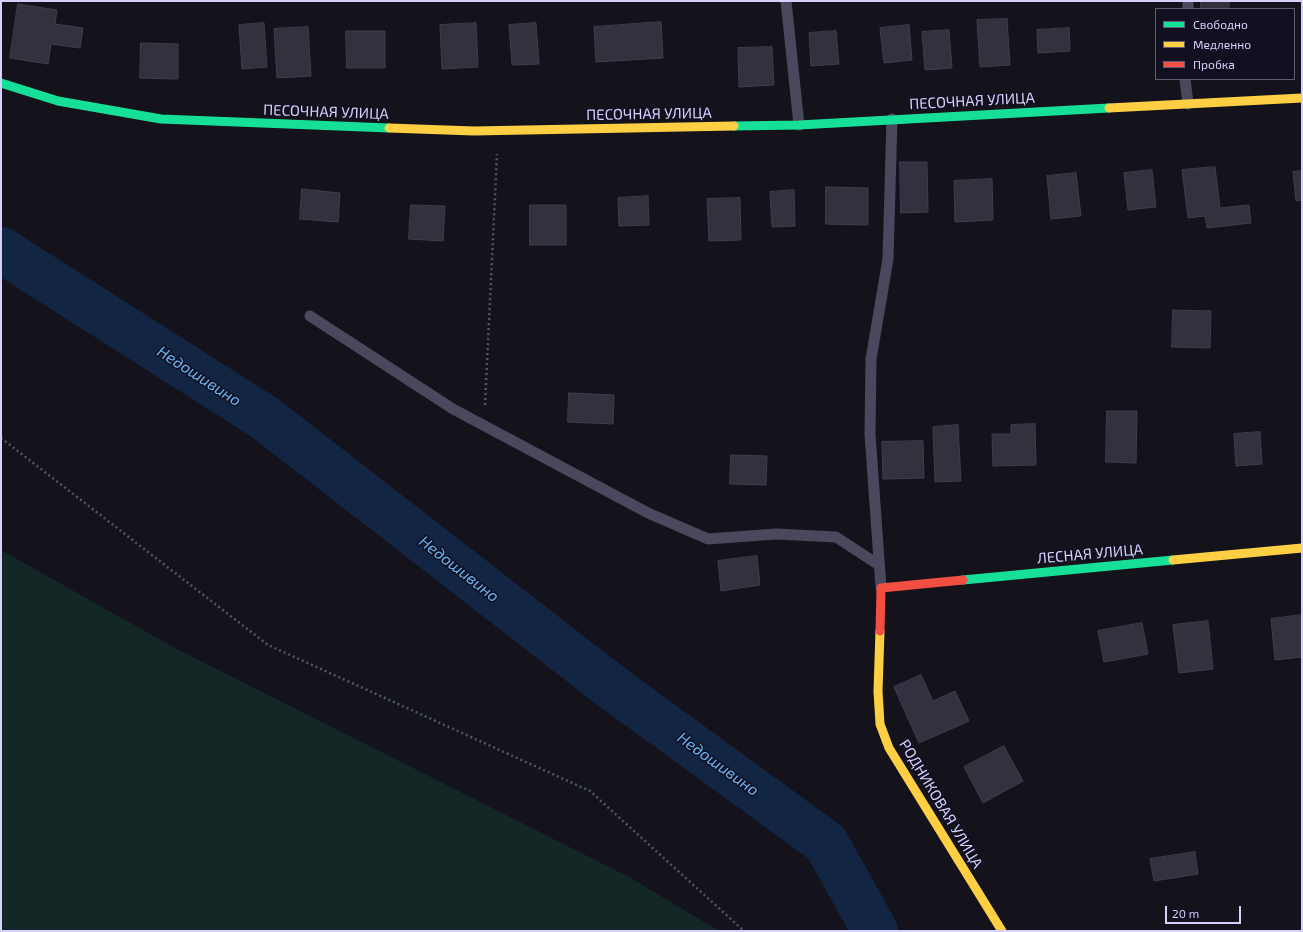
<!DOCTYPE html>
<meta charset="utf-8">
<style>
body{margin:0}
#map{position:relative;width:1303px;height:932px;overflow:hidden;background:#14131c;font-family:"Exo 2",sans-serif}
canvas{display:block}
.frame{position:absolute;inset:0;border:2px solid #d5d1fc;pointer-events:none}
.legend{position:absolute;left:1155px;top:8px;width:140px;height:72px;box-sizing:border-box;background:#110f20;border:1px solid #5f5d78;margin:0;padding:5px 7px;list-style:none;font-size:12px;color:#d5d1fc}
.legend li{display:flex;align-items:center;gap:8px;height:20px}
.legend b{width:20px;border:1px solid #5f5d78}
.scale{position:absolute;left:1165px;top:906px;width:76px;height:18px;box-sizing:border-box;border:2px solid #d5d1fc;border-top:0;padding-left:5px;font-size:12px;line-height:14px;white-space:nowrap;color:#d5d1fc;-webkit-text-stroke:3px #110f20;paint-order:stroke}
</style>
<div id="map">
<canvas width="1303" height="932"></canvas>
<div class="frame"></div>
<ul class="legend">
<li><b style="height:5px;background:#16e098"></b>Свободно</li>
<li><b style="height:5px;background:#ffcf43"></b>Медленно</li>
<li><b style="height:5px;background:#f24e42"></b>Пробка</li>
</ul>
<div class="scale">20 m</div>
</div>
<script>
const c = document.querySelector('canvas').getContext('2d');
c.lineJoin = 'round';
function fill(path, color) { c.fillStyle = color; c.fill(path, 'evenodd'); }
function stroke(path, color, width, dash) { c.strokeStyle = color; c.lineWidth = width; c.lineCap = dash ? 'butt' : 'round'; c.setLineDash(dash || []); c.stroke(path); }
function write(font, color, halo, rows, align = 'center') {
  c.font = font + ' "Exo 2",sans-serif'; c.lineWidth = 3; c.setLineDash([]); c.textBaseline = 'middle'; c.strokeStyle = halo; c.fillStyle = color; for (const [text, x, y, turn = 0] of rows) {
    c.save(); c.translate(x, y); c.rotate((+turn || 0) * Math.PI / 180); c.textAlign = isNaN(turn) ? turn : align; if (halo) c.strokeText(text, 0, 0); c.fillText(text, 0, 0); c.restore();
  }
}
fill(new Path2D(`
 M 1,550 L 173,647 L 631,878 L 719,931 L 1,931 Z`), '#122726');
stroke(new Path2D(`
 M 1,250 L 265,418 L 613,688 L 826,843 L 875,931`), '#122542', 46);
const building = new Path2D(`
 M 1201,1 L 1229,1 L 1229,9 L 1201,9 Z
 M 18,4 L 57,10 L 55,24 L 83,28 L 80,48 L 51,44 L 48,64 L 10,58 Z
 M 1007,19 L 1010,65 L 980,67 L 977,20 Z
 M 661,22 L 663,58 L 596,62 L 594,27 Z
 M 264,23 L 267,67 L 242,69 L 239,25 Z
 M 476,23 L 478,67 L 442,69 L 440,25 Z
 M 536,23 L 539,64 L 512,65 L 509,25 Z
 M 909,25 L 912,60 L 884,63 L 880,28 Z
 M 308,27 L 311,76 L 277,78 L 274,29 Z
 M 1069,28 L 1070,51 L 1038,53 L 1037,30 Z
 M 949,30 L 952,68 L 925,70 L 922,32 Z
 M 346,31 L 385,31 L 385,68 L 347,68 Z
 M 836,31 L 839,64 L 811,66 L 809,33 Z
 M 141,43 L 178,44 L 178,79 L 140,78 Z
 M 772,47 L 774,85 L 739,87 L 738,48 Z
 M 900,162 L 927,162 L 928,212 L 901,213 Z
 M 1215,167 L 1220,208 L 1249,205 L 1251,223 L 1207,228 L 1205,216 L 1188,218 L 1182,170 Z
 M 1152,170 L 1156,207 L 1128,210 L 1124,173 Z
 M 1302,171 L 1302,200 L 1296,201 L 1293,172 Z
 M 1076,173 L 1081,216 L 1051,219 L 1047,176 Z
 M 992,179 L 993,220 L 955,222 L 954,181 Z
 M 826,187 L 868,188 L 868,225 L 826,224 Z
 M 302,189 L 340,193 L 338,222 L 300,219 Z
 M 794,190 L 795,226 L 772,227 L 770,192 Z
 M 648,196 L 649,225 L 619,226 L 618,198 Z
 M 740,198 L 741,240 L 709,241 L 707,199 Z
 M 411,205 L 445,206 L 443,241 L 409,239 Z
 M 530,205 L 566,205 L 566,245 L 530,245 Z
 M 1173,310 L 1211,311 L 1210,348 L 1172,347 Z
 M 569,393 L 614,395 L 613,424 L 568,422 Z
 M 1107,411 L 1137,411 L 1136,463 L 1106,462 Z
 M 1035,424 L 1036,465 L 993,466 L 992,434 L 1011,434 L 1011,425 Z
 M 958,425 L 961,481 L 935,482 L 933,427 Z
 M 1260,432 L 1262,464 L 1236,466 L 1234,434 Z
 M 923,441 L 924,478 L 883,479 L 882,442 Z
 M 731,455 L 767,456 L 766,485 L 730,484 Z
 M 757,556 L 760,585 L 721,591 L 718,561 Z
 M 1302,615 L 1302,657 L 1275,660 L 1271,619 Z
 M 1208,621 L 1213,669 L 1179,673 L 1173,625 Z
 M 1142,623 L 1148,654 L 1104,662 L 1098,631 Z
 M 921,675 L 933,701 L 955,691 L 969,721 L 919,743 L 894,687 Z
 M 1004,746 L 1023,781 L 983,803 L 964,767 Z
 M 1195,852 L 1198,874 L 1154,881 L 1150,859 Z`);
fill(building, '#32313e');
stroke(building, '#403d4f', 1);
stroke(new Path2D(`
 M 485,405 L 497,154
 M 1,438 L 268,645 L 590,791 L 744,931`), '#4b5964', 2.5, [2, 3]);
stroke(new Path2D(`
 M 786,1 L 799,125
 M 1188,9 L 1188,1
 M 1185,79 L 1188,104
 M 310,316 L 453,409 L 648,513 L 708,539 L 776,534 L 836,537 L 879,565
 M 881,588 L 870,434 L 871,359 L 888,259 L 892,119`), '#49485d', 11);
stroke(new Path2D(`
 M 1,83 L 58,101 L 161,119 L 389,128
 M 734,126 L 799,125 L 1109,108
 M 963,580 L 1173,560`), '#16e098', 9);
stroke(new Path2D(`
 M 1109,108 L 1302,98
 M 389,128 L 474,131 L 734,126
 M 1173,560 L 1302,548
 M 880,631 L 878,691 L 880,724 L 889,748 L 1002,931`), '#ffcf43', 9);
stroke(new Path2D(`
 M 880,631 L 881,588 L 963,580`), '#f24e42', 9);
write('15px', '#d5d1fc', '#110f20', [
 ["ПЕСОЧНАЯ УЛИЦА",972,101,-3],
 ["ПЕСОЧНАЯ УЛИЦА",326,112,2],
 ["ПЕСОЧНАЯ УЛИЦА",649,114,-1],
 ["ЛЕСНАЯ УЛИЦА",1090,554,-5],
 ["РОДНИКОВАЯ УЛИЦА",941,804,59]
]);
write('italic 16px', '#66b5f4', '#110f20', [
 ["Недошивино",199,376,33],
 ["Недошивино",459,569,38],
 ["Недошивино",718,764,36]
]);
</script>
